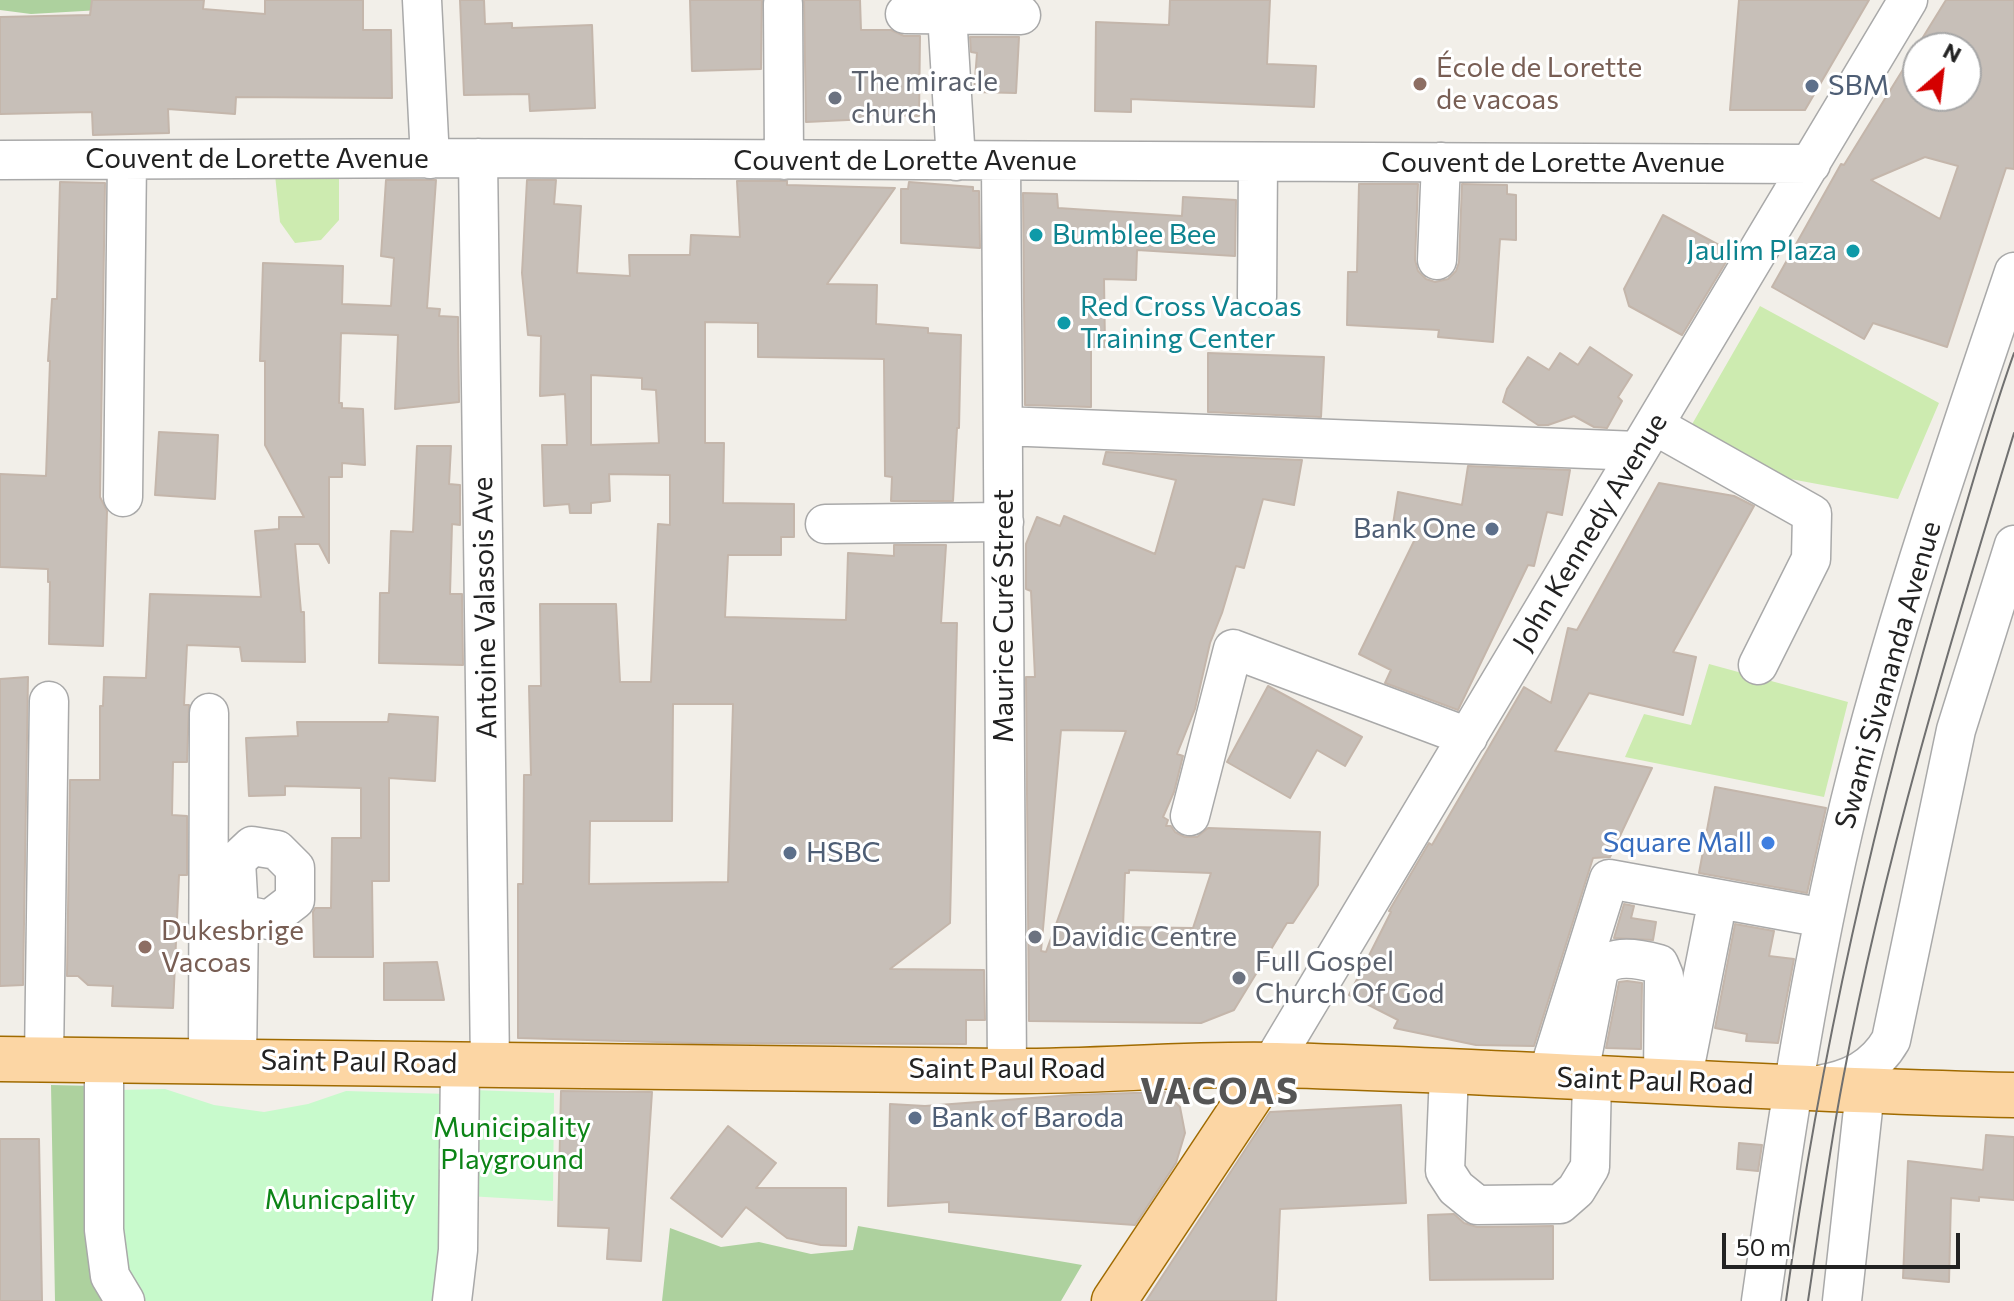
<!DOCTYPE html>
<meta charset="utf-8">
<style>
body{margin:0}
#map{position:relative;width:2014px;height:1301px;overflow:hidden;background:#f2efe9;font-family:Commissioner,sans-serif}
canvas{display:block}
.north{position:absolute;left:1902px;top:32px;width:80px;height:80px;box-sizing:border-box;background:#fff;border:2px solid #a7a7a7;border-radius:50%;rotate:28deg;font-size:22px;font-weight:700;line-height:32px;text-align:center;color:#222}
.north::after{content:'';display:block;margin:auto;width:28px;height:36px;background:#d40000;clip-path:polygon(50% 0,100% 100%,50% 72%,0 100%)}
.scale{position:absolute;left:1722px;top:1233px;width:238px;height:36px;box-sizing:border-box;border:4px solid #222;border-top:0;padding-left:10px;font-size:24px;line-height:28px;white-space:nowrap;color:#222;-webkit-text-stroke:6px #fff;paint-order:stroke}
</style>
<div id="map">
<canvas width="2014" height="1301"></canvas>
<div class="north">N</div>
<div class="scale">50 m</div>
</div>
<script>
const c = document.querySelector('canvas').getContext('2d');
c.lineJoin = 'round';
function fill(path, color) { c.fillStyle = color; c.fill(path, 'evenodd'); }
function stroke(path, color, width, dash) { c.strokeStyle = color; c.lineWidth = width; c.lineCap = dash ? 'butt' : 'round'; c.setLineDash(dash || []); c.stroke(path); }
function write(font, color, halo, rows, align = 'center') {
  c.font = font + ' Commissioner,sans-serif'; c.lineWidth = 6; c.setLineDash([]); c.textBaseline = 'middle'; c.strokeStyle = halo; c.fillStyle = color; for (const [text, x, y, turn = 0] of rows) {
    c.save(); c.translate(x, y); c.rotate((+turn || 0) * Math.PI / 180); c.textAlign = isNaN(turn) ? turn : align; if (halo) c.strokeText(text, 0, 0); c.fillText(text, 0, 0); c.restore();
  }
}
fill(new Path2D(`
 M 275,175 L 339,176 L 339,220 L 321,240 L 295,243 L 280,222 Z
 M 1760,306 L 1939,403 L 1898,499 L 1769,475 L 1687,433 Z
 M 1709,664 L 1848,702 L 1824,797 L 1625,757 L 1644,714 L 1691,725 Z`), '#cdebb0');
fill(new Path2D(`
 M 0,0 L 152,0 L 153,7 L 31,14 L 0,10 Z
 M 51,1085 L 95,1086 L 148,1301 L 55,1301 Z
 M 858,1226 L 1082,1265 L 1061,1301 L 662,1301 L 670,1228 L 721,1247 L 759,1242 L 811,1254 L 853,1250 Z`), '#add19e');
fill(new Path2D(`
 M 165,1089 L 214,1105 L 264,1112 L 308,1104 L 346,1091 L 448,1094 L 441,1301 L 140,1301 L 122,1271 L 119,1090 Z
 M 473,1090 L 554,1093 L 553,1201 L 468,1196 Z`), '#c8facc');
const building = new Path2D(`
 M 92,0 L 204,0 L 203,9 L 265,14 L 265,0 L 363,0 L 363,30 L 391,30 L 392,98 L 236,97 L 235,114 L 168,109 L 169,133 L 93,135 L 92,112 L 0,114 L 0,17 L 90,15 Z
 M 460,0 L 484,0 L 485,24 L 512,23 L 512,28 L 592,25 L 595,108 L 530,111 L 529,94 L 464,95 Z
 M 690,0 L 762,0 L 761,69 L 692,71 Z
 M 804,0 L 860,0 L 861,30 L 891,30 L 904,36 L 920,36 L 919,116 L 869,115 L 869,119 L 806,122 Z
 M 1170,0 L 1270,0 L 1267,64 L 1316,66 L 1314,107 L 1131,99 L 1131,112 L 1095,111 L 1096,22 L 1169,25 Z
 M 1739,0 L 1869,0 L 1805,110 L 1730,110 Z
 M 1946,0 L 2014,0 L 2014,169 L 2006,168 L 1947,347 L 1873,323 L 1864,339 L 1772,287 L 1841,164 L 1844,165 ZM 1918,48 L 1966,48 L 1966,96 L 1918,96 ZM 1925,157 L 1958,166 L 1940,219 L 1871,180 Z
 M 970,37 L 1019,37 L 1016,93 L 974,92 L 977,53 L 971,52 Z
 M 386,180 L 436,180 L 427,308 L 440,309 L 439,316 L 458,317 L 459,402 L 395,409 L 398,335 L 341,333 L 339,403 L 342,403 L 342,408 L 363,409 L 365,465 L 342,463 L 342,477 L 329,477 L 329,563 L 319,544 L 295,544 L 301,612 L 304,612 L 305,662 L 242,661 L 240,647 L 187,645 L 184,705 L 189,705 L 187,762 L 173,762 L 172,815 L 187,816 L 187,875 L 179,875 L 173,1008 L 112,1006 L 113,986 L 88,985 L 78,976 L 67,976 L 70,780 L 100,780 L 100,706 L 103,706 L 104,677 L 146,678 L 150,594 L 261,597 L 255,531 L 279,529 L 279,517 L 304,517 L 265,445 L 265,361 L 260,361 L 263,263 L 343,266 L 342,304 L 391,306 L 394,258 L 381,256 Z
 M 527,180 L 556,180 L 554,204 L 581,206 L 577,273 L 630,276 L 629,255 L 690,255 L 691,235 L 740,237 L 737,181 L 787,181 L 787,185 L 895,188 L 827,284 L 877,285 L 876,324 L 928,328 L 928,333 L 961,335 L 959,428 L 957,428 L 953,501 L 891,501 L 892,477 L 885,476 L 884,359 L 758,357 L 758,323 L 705,322 L 705,443 L 724,443 L 723,503 L 794,504 L 794,537 L 781,537 L 781,555 L 728,555 L 725,617 L 846,620 L 848,553 L 894,556 L 894,545 L 946,545 L 941,623 L 957,623 L 950,923 L 890,969 L 984,970 L 985,1020 L 966,1020 L 966,1044 L 692,1043 L 518,1038 L 518,884 L 523,884 L 524,775 L 531,775 L 529,686 L 541,686 L 540,604 L 616,604 L 620,682 L 651,682 L 658,524 L 670,525 L 670,475 L 609,474 L 610,501 L 591,503 L 591,513 L 570,513 L 569,504 L 544,506 L 542,445 L 567,445 L 565,394 L 540,396 L 541,336 L 528,335 L 522,273 ZM 591,375 L 642,378 L 642,389 L 656,390 L 659,443 L 591,445 ZM 673,704 L 733,704 L 728,882 L 589,884 L 590,821 L 672,821 Z
 M 60,182 L 105,183 L 100,497 L 107,511 L 103,646 L 49,644 L 50,582 L 48,582 L 48,569 L 0,567 L 0,474 L 46,476 L 50,361 L 48,361 L 52,299 L 57,299 Z
 M 909,182 L 973,187 L 973,191 L 979,191 L 980,248 L 901,243 L 901,189 L 908,189 Z
 M 1359,184 L 1418,184 L 1415,260 L 1418,271 L 1426,279 L 1435,282 L 1448,279 L 1456,271 L 1459,262 L 1462,184 L 1507,185 L 1507,194 L 1516,195 L 1516,240 L 1500,239 L 1493,342 L 1438,337 L 1439,330 L 1347,325 L 1348,272 L 1357,272 Z
 M 1023,193 L 1057,194 L 1058,208 L 1182,216 L 1183,197 L 1236,200 L 1235,256 L 1137,250 L 1136,280 L 1104,279 L 1105,347 L 1091,347 L 1091,407 L 1025,405 Z
 M 1663,215 L 1732,252 L 1682,335 L 1629,306 L 1624,289 Z
 M 1590,347 L 1632,375 L 1618,397 L 1622,401 L 1607,428 L 1594,427 L 1574,416 L 1548,425 L 1538,425 L 1503,402 L 1507,389 L 1528,357 L 1549,370 L 1560,353 L 1578,365 Z
 M 1208,353 L 1324,357 L 1321,417 L 1208,412 Z
 M 159,432 L 218,435 L 215,499 L 155,495 Z
 M 417,446 L 451,446 L 449,484 L 460,485 L 460,525 L 452,524 L 450,594 L 462,594 L 463,665 L 379,663 L 380,593 L 389,593 L 391,531 L 413,532 Z
 M 1106,452 L 1302,460 L 1294,505 L 1263,499 L 1244,568 L 1236,566 L 1222,613 L 1210,643 L 1195,709 L 1177,754 L 1183,756 L 1174,792 L 1163,817 L 1168,820 L 1166,826 L 1171,826 L 1175,832 L 1185,837 L 1197,837 L 1208,828 L 1320,832 L 1318,885 L 1293,923 L 1287,923 L 1234,1010 L 1201,1023 L 1029,1021 L 1026,677 L 1035,677 L 1031,591 L 1026,589 L 1026,544 L 1037,517 L 1060,526 L 1064,516 L 1155,554 L 1176,480 L 1103,464 ZM 1061,730 L 1126,731 L 1046,952 L 1041,951 ZM 1129,870 L 1211,873 L 1193,928 L 1123,927 L 1125,873 L 1129,873 Z
 M 1468,466 L 1570,470 L 1562,515 L 1547,512 L 1534,566 L 1528,565 L 1458,710 L 1385,683 L 1391,670 L 1359,654 L 1416,537 L 1392,531 L 1398,492 L 1462,505 Z
 M 1659,483 L 1734,496 L 1754,506 L 1673,652 L 1696,657 L 1683,715 L 1589,693 L 1555,751 L 1652,768 L 1610,857 L 1593,858 L 1534,1046 L 1476,1045 L 1394,1028 L 1398,1020 L 1349,995 L 1391,912 L 1389,911 L 1429,843 L 1432,845 L 1524,687 L 1551,703 L 1568,628 L 1577,630 Z
 M 28,677 L 23,985 L 0,986 L 0,679 Z
 M 1268,686 L 1362,737 L 1345,766 L 1317,750 L 1290,798 L 1227,762 Z
 M 389,714 L 438,717 L 435,781 L 389,778 L 389,881 L 372,881 L 373,957 L 314,957 L 313,912 L 315,908 L 331,908 L 332,838 L 361,838 L 361,788 L 285,786 L 285,795 L 249,796 L 246,738 L 298,736 L 297,722 L 388,722 Z
 M 1715,787 L 1826,808 L 1807,893 L 1699,873 Z
 M 1624,904 L 1634,906 L 1631,918 L 1656,922 L 1653,940 L 1614,938 Z
 M 1735,924 L 1774,931 L 1769,956 L 1794,959 L 1778,1043 L 1746,1041 L 1747,1034 L 1715,1028 Z
 M 437,962 L 444,1000 L 384,1000 L 384,963 Z
 M 1627,981 L 1642,983 L 1641,1049 L 1606,1048 L 1619,982 Z
 M 561,1091 L 652,1092 L 641,1261 L 607,1259 L 609,1228 L 558,1226 Z
 M 1165,1092 L 1180,1107 L 1185,1133 L 1176,1163 L 1135,1225 L 949,1212 L 949,1202 L 888,1206 L 890,1104 L 925,1106 L 1072,1095 Z
 M 1401,1105 L 1406,1203 L 1280,1209 L 1276,1301 L 1146,1301 L 1270,1112 Z
 M 728,1126 L 776,1163 L 756,1188 L 846,1188 L 846,1246 L 821,1245 L 787,1238 L 746,1207 L 722,1237 L 671,1198 Z
 M 1986,1135 L 2014,1137 L 2014,1200 L 1979,1197 L 1979,1201 L 1951,1198 L 1949,1282 L 1903,1278 L 1908,1161 L 1983,1170 Z
 M 0,1139 L 39,1139 L 42,1301 L 0,1301 Z
 M 1739,1143 L 1762,1145 L 1758,1171 L 1737,1169 Z
 M 1454,1214 L 1464,1223 L 1477,1227 L 1553,1226 L 1553,1279 L 1430,1280 L 1428,1215 Z`);
fill(building, '#c7bfb8');
stroke(building, '#c4b6ab', 2);
const minor = new Path2D(`
 M 422,0 L 430,159
 M 783,4 L 784,160
 M 905,14 L 1021,15
 M 947,14 L 956,161
 M 478,158 L 490,1065
 M 0,160 L 478,158 L 1811,164
 M 1001,161 L 1007,1071
 M 1437,260 L 1441,162
 M 1257,297 L 1258,162
 M 1654,425 L 1812,514 L 1811,559 L 1758,665
 M 1003,426 L 1638,451
 M 123,497 L 127,160
 M 825,524 L 1004,522
 M 1190,816 L 1233,649 L 1468,737
 M 44,1059 L 49,701
 M 104,1059 L 104,1230 L 110,1276 L 125,1301
 M 237,1060 L 239,914 L 236,861 L 252,846 L 277,850 L 295,868 L 295,900 L 269,920 L 239,914
 M 208,1061 L 209,713
 M 1271,1065 L 1908,0
 M 1449,1073 L 1445,1171 L 1456,1188 L 1477,1205 L 1560,1204 L 1576,1190 L 1590,1167 L 1592,1078
 M 1547,1077 L 1609,879 L 1824,918
 M 1578,1078 L 1599,970 C 1612,953 1640,959 1659,964 L 1664,976 L 1663,1080
 M 1682,1081 L 1714,919
 M 1818,1085 C 1850,1080 1875,1068 1891,1040 L 1956,730 L 2014,545
 M 452,1301 L 458,1250 L 460,1064
 M 1761,1301 C 1785,1133 1810,967 1850,802 C 1894,622 1955,447 2014,272
 M 1842,1301 L 1865,1091`);
const major = new Path2D(`
 M 0,1059 C 334,1061 668,1069 1002,1071 C 1093,1072 1185,1063 1276,1065 C 1522,1071 1768,1090 2014,1095
 M 1114,1301 L 1271,1065`);
stroke(minor, '#a9a9a9', 41);
stroke(major, '#a06b00', 47);
stroke(minor, '#fff', 38);
stroke(major, '#fcd6a4', 44);
stroke(new Path2D(`
 M 1786,1301 C 1821,1049 1878,800 1951,556 C 1971,488 1990,420 2014,353
 M 1808,1301 C 1819,1227 1829,1152 1843,1079 C 1884,860 1949,646 2014,433`), '#707070', 2);
for (const [x, y, r, color] of [
 [1420,84,8,"#8d6e63"],
 [1812,86,8,"#5c6f8a"],
 [835,98,8,"#6b7280"],
 [1036,235,8,"#0f9aa8"],
 [1853,251,8,"#0f9aa8"],
 [1064,323,8,"#0f9aa8"],
 [1492,529,8,"#5c6f8a"],
 [1768,843,8,"#3f7fe0"],
 [790,853,8,"#5c6f8a"],
 [1035,937,8,"#6b7280"],
 [145,947,8,"#8d6e63"],
 [1239,978,8,"#6b7280"],
 [915,1118,8,"#5c6f8a"]
]) { const dot = new Path2D(); dot.arc(x, y, r, 0, 2 * Math.PI); c.fillStyle = color; c.fill(dot); stroke(dot, '#fff', 3); }
write('28px', '#785e54', '#fff', [
 ["École de Lorette",1436,68],
 ["de vacoas",1436,100],
 ["Dukesbrige",161,931],
 ["Vacoas",161,963]
], 'left');
write('28px', '#5b616d', '#fff', [
 ["The miracle",851,82],
 ["church",851,114],
 ["Davidic Centre",1051,937],
 ["Full Gospel",1255,962],
 ["Church Of God",1255,994]
], 'left');
write('28px', '#4e5e75', '#fff', [
 ["SBM",1828,86],
 ["Bank One",1476,529,"right"],
 ["HSBC",806,853],
 ["Bank of Baroda",931,1118]
], 'left');
write('28px', '#222', '#fff', [
 ["Couvent de Lorette Avenue",257,159],
 ["Couvent de Lorette Avenue",905,161],
 ["Couvent de Lorette Avenue",1553,163],
 ["John Kennedy Avenue",1590,532,-59],
 ["Antoine Valasois Ave",485,608,-91],
 ["Maurice Curé Street",1004,616,-90],
 ["Swami Sivananda Avenue",1888,675,-74],
 ["Saint Paul Road",359,1062,1],
 ["Saint Paul Road",1007,1069],
 ["Saint Paul Road",1655,1081,2]
]);
write('28px', '#0d838f', '#fff', [
 ["Bumblee Bee",1052,235],
 ["Jaulim Plaza",1837,251,"right"],
 ["Red Cross Vacoas",1080,307],
 ["Training Center",1080,339]
], 'left');
write('28px', '#366cbe', '#fff', [
 ["Square Mall",1752,843]
], 'right');
write('28px', '#0c8416', '#fff', [
 ["Municipality",512,1128],
 ["Playground",512,1160],
 ["Municpality",340,1200]
]);
c.letterSpacing = '2px';
write('bold 36px', '#555', '#fff', [
 ["VACOAS",1220,1092]
]);
c.letterSpacing = '0px';
</script>
